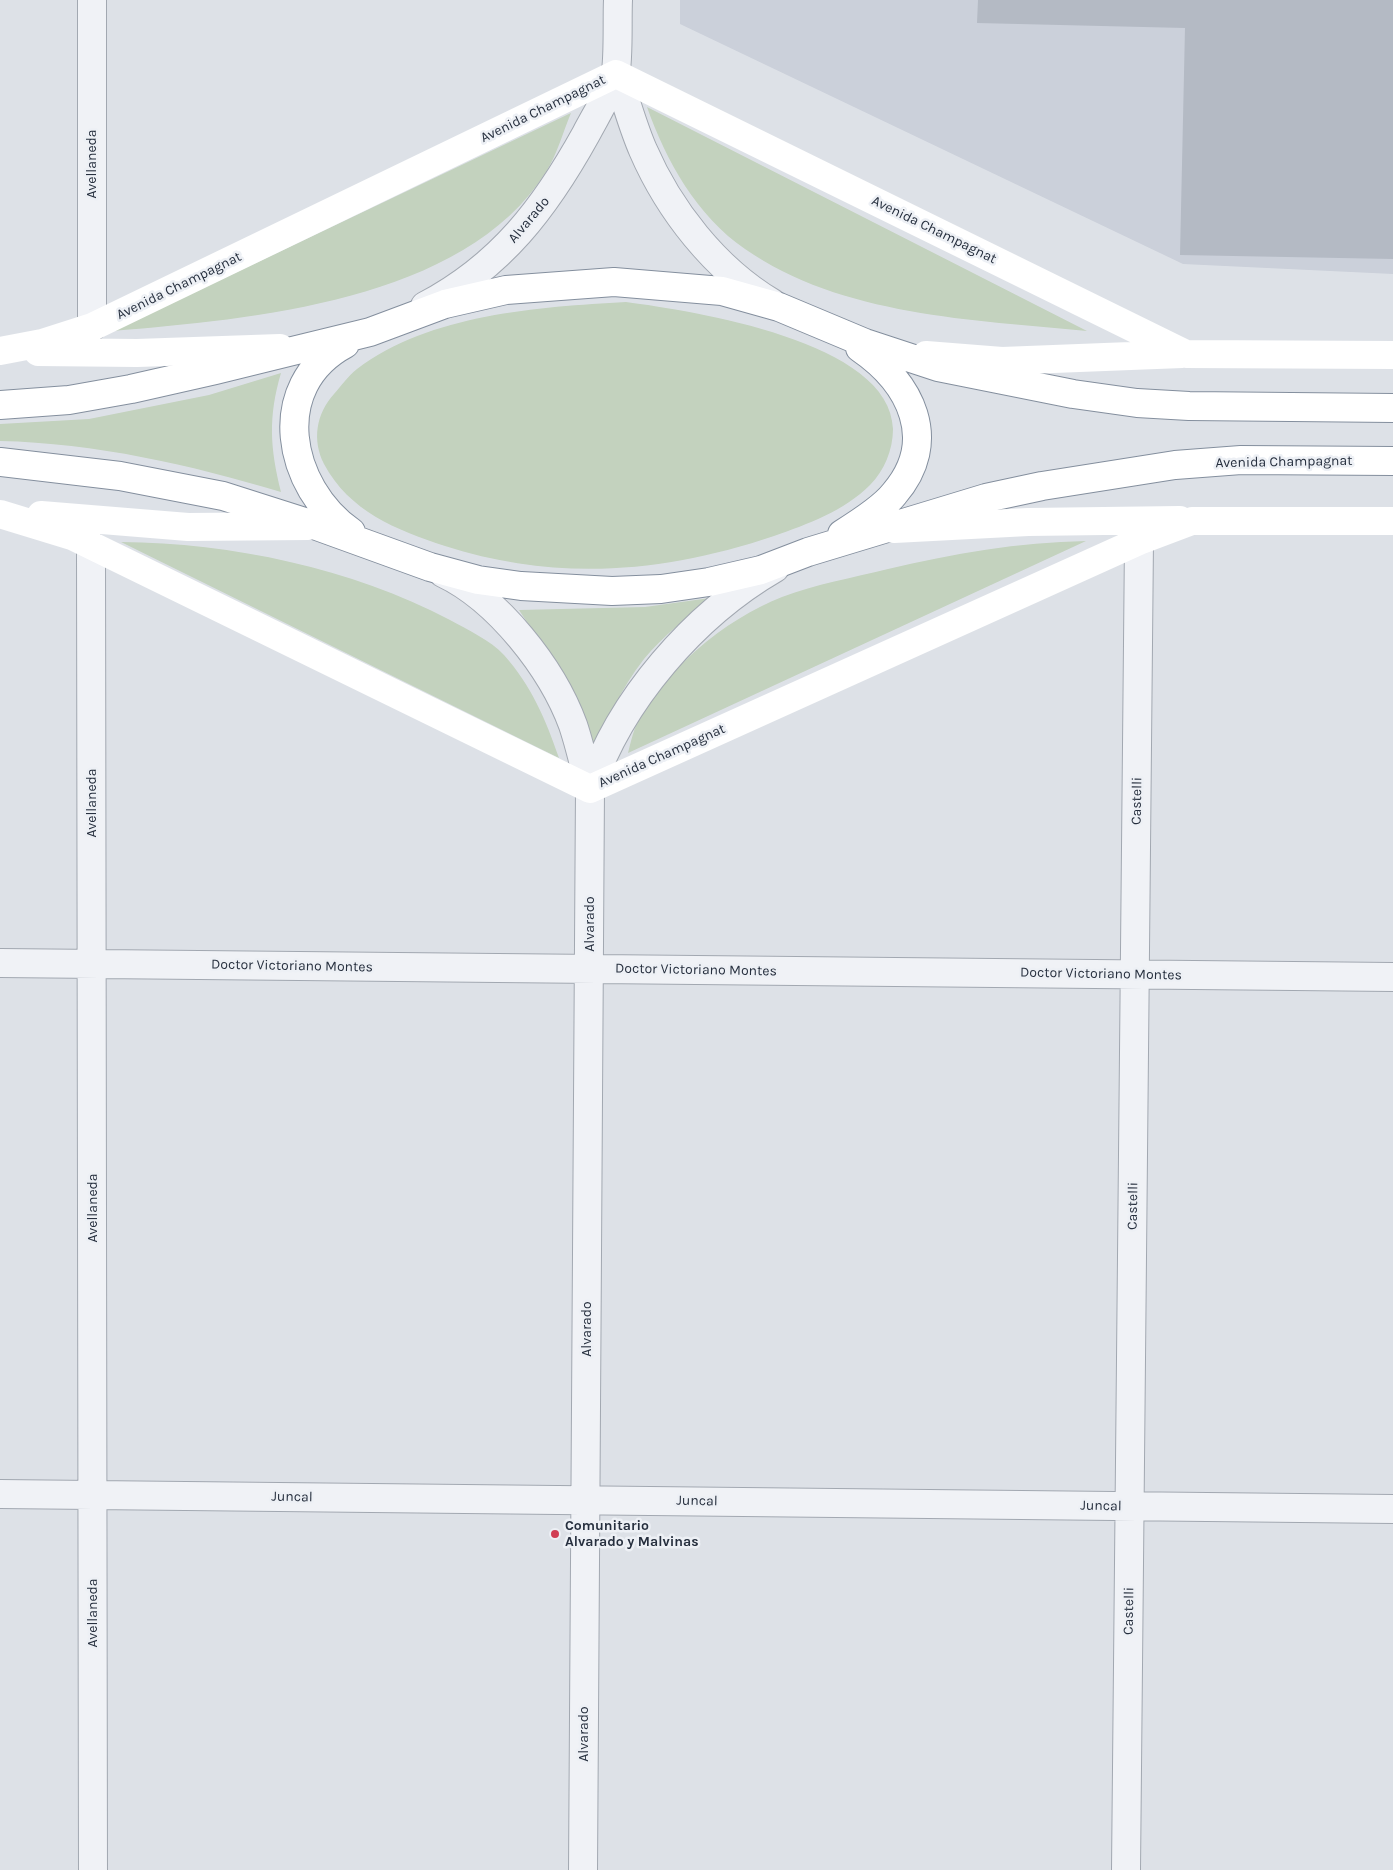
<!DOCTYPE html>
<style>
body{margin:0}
canvas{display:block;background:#dde1e7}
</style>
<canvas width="1393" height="1870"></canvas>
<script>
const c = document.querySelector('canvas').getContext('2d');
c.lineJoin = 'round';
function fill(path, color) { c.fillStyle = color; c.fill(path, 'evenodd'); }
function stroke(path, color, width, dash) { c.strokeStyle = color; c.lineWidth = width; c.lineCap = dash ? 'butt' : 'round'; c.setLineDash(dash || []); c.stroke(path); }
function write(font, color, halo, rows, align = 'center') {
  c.font = font + ' Karla,sans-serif'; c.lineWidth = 5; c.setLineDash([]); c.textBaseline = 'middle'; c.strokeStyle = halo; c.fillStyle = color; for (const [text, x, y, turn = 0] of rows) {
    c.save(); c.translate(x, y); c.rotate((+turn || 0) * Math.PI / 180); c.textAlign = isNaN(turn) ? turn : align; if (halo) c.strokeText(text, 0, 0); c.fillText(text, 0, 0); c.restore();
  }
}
fill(new Path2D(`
 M 680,0 L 1393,0 L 1393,274 L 1183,264 L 680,24 Z`), '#cbd0da');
fill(new Path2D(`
 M 647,107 L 1087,331 C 974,320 841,316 745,249 C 697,216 666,161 647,107 Z
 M 571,113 C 563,132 557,155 546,172 C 464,302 251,319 113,331 Z
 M 626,302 C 693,311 891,341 893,429 C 893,450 884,471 870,485 C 844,511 808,524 774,536 C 664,573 557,582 445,546 C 396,530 349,511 324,464 C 312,440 316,414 334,394 C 341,386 348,376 357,369 C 430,314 538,307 626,302 Z
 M 281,373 C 268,417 270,448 281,492 C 191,465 95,443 0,441 L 0,424 L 89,419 L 209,395 Z
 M 1086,541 L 628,753 C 630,745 632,736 635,728 C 661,672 725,619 782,597 C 816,584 852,578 888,569 C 952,554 1019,542 1086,541 Z
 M 121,542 C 232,543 351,568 450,620 C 468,630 490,640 504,655 C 531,685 546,720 559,758 Z
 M 710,598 C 688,617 663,636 644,659 C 621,688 605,724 592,758 L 542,645 L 519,610 L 645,607 Z`), '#c3d2be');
fill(new Path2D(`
 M 978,0 L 1393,0 L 1393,259 L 1180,255 L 1185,28 L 977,23 Z`), '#b4bac4');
const street = new Path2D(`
 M 616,74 C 626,99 632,125 643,150 C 669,210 715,269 772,303
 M 425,306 C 501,266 545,208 586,134 C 596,115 608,96 615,76 C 619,61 617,18 618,0
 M 92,327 L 92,0
 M 91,546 L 93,1870
 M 443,573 C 498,599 552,668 573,725 C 580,746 585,768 590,789 L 583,1870
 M 590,789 C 620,700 694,615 775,568
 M 0,963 L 1393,977
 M 0,1494 L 1393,1509
 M 1126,1870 L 1139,541`);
const highway = new Path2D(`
 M 345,344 C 267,386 287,487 351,532
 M 0,405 L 69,400 L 131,389 L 215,370 L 370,332 L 445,304 L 506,290 L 614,282 L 722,291 L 779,307 L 865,343 L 938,367 L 1073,394 L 1137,403 L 1189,406 L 1393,408
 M 0,462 L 120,476 L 223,496 L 314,525 L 430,567 L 478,580 L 521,586 L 612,591 L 661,589 L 709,582 L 761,570 L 808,552 L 986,498 L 1042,486 L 1175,465 L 1241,460 L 1393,461
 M 842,534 C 858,524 883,508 894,494 C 940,441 911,383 860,348`);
stroke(street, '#a2a8b1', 30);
stroke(highway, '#848f9e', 30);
stroke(street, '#f0f2f6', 28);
stroke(new Path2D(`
 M 0,351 L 42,343 L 92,327 L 616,74 L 1186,354 L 1393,355
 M 38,352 L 137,353 L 280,348
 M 926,355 L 1002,361 L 1182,354
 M 0,514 L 72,536 L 590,789 L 1139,541 L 1192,521 L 1393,521
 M 41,515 L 188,527 L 308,526
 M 894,529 L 1028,522 L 1180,520`), '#fff', 28);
stroke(highway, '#fff', 28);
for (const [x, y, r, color] of [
 [555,1534,5,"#d13e54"]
]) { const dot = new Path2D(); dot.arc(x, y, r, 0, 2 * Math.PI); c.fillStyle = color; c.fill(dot); stroke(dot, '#edf0f5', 2); }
write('14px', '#262f3e', '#edf0f5', [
 ["Avenida Champagnat",543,109,-26],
 ["Avellaneda",92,164,-90],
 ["Alvarado",529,220,-50],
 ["Avenida Champagnat",934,230,26],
 ["Avenida Champagnat",179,286,-26],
 ["Avenida Champagnat",1284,462,-1],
 ["Avenida Champagnat",662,756,-24],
 ["Castelli",1137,801,-89],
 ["Avellaneda",92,803,-90],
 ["Alvarado",590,924,-90],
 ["Doctor Victoriano Montes",292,966,1],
 ["Doctor Victoriano Montes",696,970,1],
 ["Doctor Victoriano Montes",1101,974,1],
 ["Castelli",1133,1206,-89],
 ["Avellaneda",93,1208,-90],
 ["Alvarado",587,1329,-90],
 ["Juncal",292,1497,1],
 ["Juncal",697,1501,1],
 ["Juncal",1101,1506,1],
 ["Castelli",1129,1611,-89],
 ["Avellaneda",93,1613,-90],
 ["Alvarado",584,1734,-90]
]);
write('bold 14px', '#262f3e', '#edf0f5', [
 ["Comunitario",565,1526],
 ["Alvarado y Malvinas",565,1542]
], 'left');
</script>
